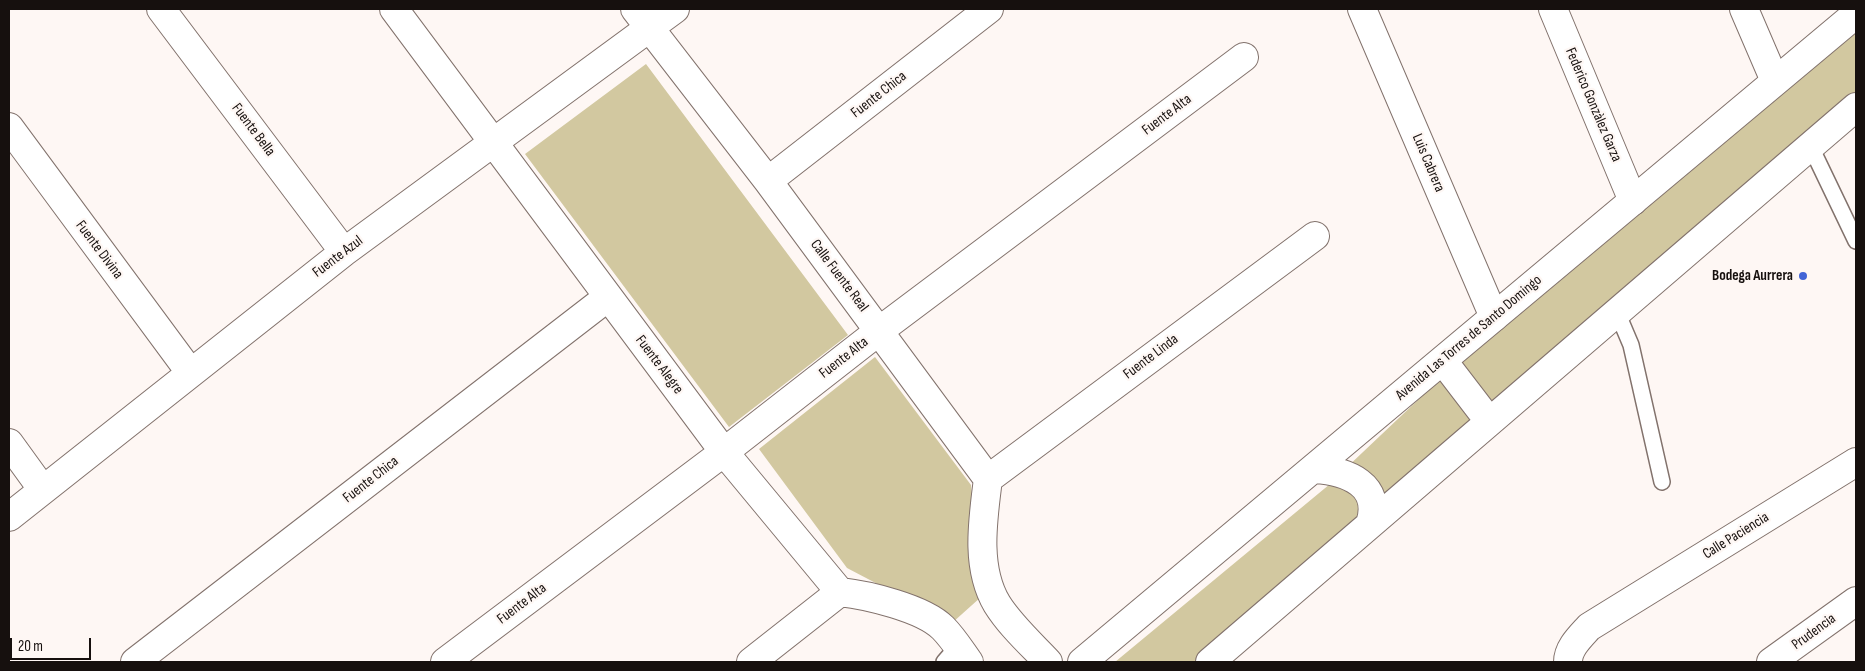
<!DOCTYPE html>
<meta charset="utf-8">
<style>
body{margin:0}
#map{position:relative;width:1865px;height:671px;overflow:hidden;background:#fef7f4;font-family:"Sofia Sans Condensed",sans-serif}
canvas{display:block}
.frame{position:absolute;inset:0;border:10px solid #16100e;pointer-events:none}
.scale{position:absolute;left:10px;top:638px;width:81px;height:22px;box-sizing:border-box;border:2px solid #16100e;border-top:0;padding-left:6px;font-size:15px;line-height:18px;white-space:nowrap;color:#16100e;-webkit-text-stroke:4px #fef7f4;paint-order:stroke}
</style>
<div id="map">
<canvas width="1865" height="671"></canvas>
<div class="frame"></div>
<div class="scale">20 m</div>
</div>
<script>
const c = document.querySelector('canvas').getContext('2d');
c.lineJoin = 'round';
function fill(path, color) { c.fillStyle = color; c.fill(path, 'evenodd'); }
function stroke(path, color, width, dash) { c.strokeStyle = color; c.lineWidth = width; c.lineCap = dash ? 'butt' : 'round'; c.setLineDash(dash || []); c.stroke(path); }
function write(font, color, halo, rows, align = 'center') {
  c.font = font + ' "Sofia Sans Condensed",sans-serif'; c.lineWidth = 4.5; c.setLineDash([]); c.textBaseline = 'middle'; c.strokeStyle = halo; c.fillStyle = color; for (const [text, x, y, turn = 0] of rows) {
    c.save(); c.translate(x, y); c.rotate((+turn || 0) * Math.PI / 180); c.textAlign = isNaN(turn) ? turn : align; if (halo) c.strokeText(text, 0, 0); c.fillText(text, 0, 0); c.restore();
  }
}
fill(new Path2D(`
 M 1856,33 L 1856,99 L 1380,501 L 1344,470 L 1495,327 Z
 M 646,64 L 848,335 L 729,427 L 525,154 Z
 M 875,357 L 971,485 L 981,597 L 952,623 L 847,568 L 759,449 Z
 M 1348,483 L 1369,505 L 1368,525 L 1202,662 L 1115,662 L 1330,484 Z`), '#d2c8a0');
const service = new Path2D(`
 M 1810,145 L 1856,241
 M 1617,312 L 1631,345 L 1662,482
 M 944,662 L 957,647`);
const minor = new Path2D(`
 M 161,9 L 344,252
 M 394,9 L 724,452 L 840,592 C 867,595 923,608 943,628 C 953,638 961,651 969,662
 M 635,9 L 768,181 L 988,479 C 983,519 975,567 997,604 C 1010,625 1031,644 1048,662
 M 1362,9 L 1494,317
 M 1553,9 L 1633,201
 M 1744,9 L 1775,81
 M 9,127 L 190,372
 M 768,181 L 989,9
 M 9,443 L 43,490
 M 988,479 L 1315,236
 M 9,517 L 344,252 L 675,9
 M 135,662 L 608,297
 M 445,662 L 724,452 L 879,331 L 1244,57
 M 751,662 L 840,592
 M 1568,662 C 1568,648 1580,637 1589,627 L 1856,462
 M 1771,662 L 1856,601`);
const tertiary = new Path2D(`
 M 1443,361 L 1489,421
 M 1315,469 C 1347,471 1383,485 1370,524
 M 1082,662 L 1856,14
 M 1210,662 L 1856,107`);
stroke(service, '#82726c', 18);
stroke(minor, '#82726c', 30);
stroke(tertiary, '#82726c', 30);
stroke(service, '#fff', 15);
stroke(minor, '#fff', 28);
stroke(tertiary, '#fff', 28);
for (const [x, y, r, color] of [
 [1803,276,5,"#4264d6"]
]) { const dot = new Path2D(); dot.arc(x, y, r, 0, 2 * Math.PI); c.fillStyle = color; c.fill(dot); stroke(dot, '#fef7f4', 2); }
write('15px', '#16100e', '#fef7f4', [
 ["Fuente Chica",879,95,-38],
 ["Federico Gonzàlez Garza",1593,105,67],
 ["Fuente Alta",1167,115,-37],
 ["Fuente Bella",253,130,53],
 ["Luis Cabrera",1428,163,67],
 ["Fuente Divina",99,250,53],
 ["Fuente Azul",338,257,-37],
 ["Calle Fuente Real",839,276,53],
 ["Avenida Las Torres de Santo Domingo",1469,338,-40],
 ["Fuente Linda",1151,357,-37],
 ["Fuente Alta",844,358,-38],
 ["Fuente Alegre",659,365,53],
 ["Fuente Chica",371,480,-38],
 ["Calle Paciencia",1736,536,-32],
 ["Fuente Alta",522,604,-37],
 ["Prudencia",1814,632,-36]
]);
write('bold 15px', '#16100e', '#fef7f4', [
 ["Bodega Aurrera",1793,276]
], 'right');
</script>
